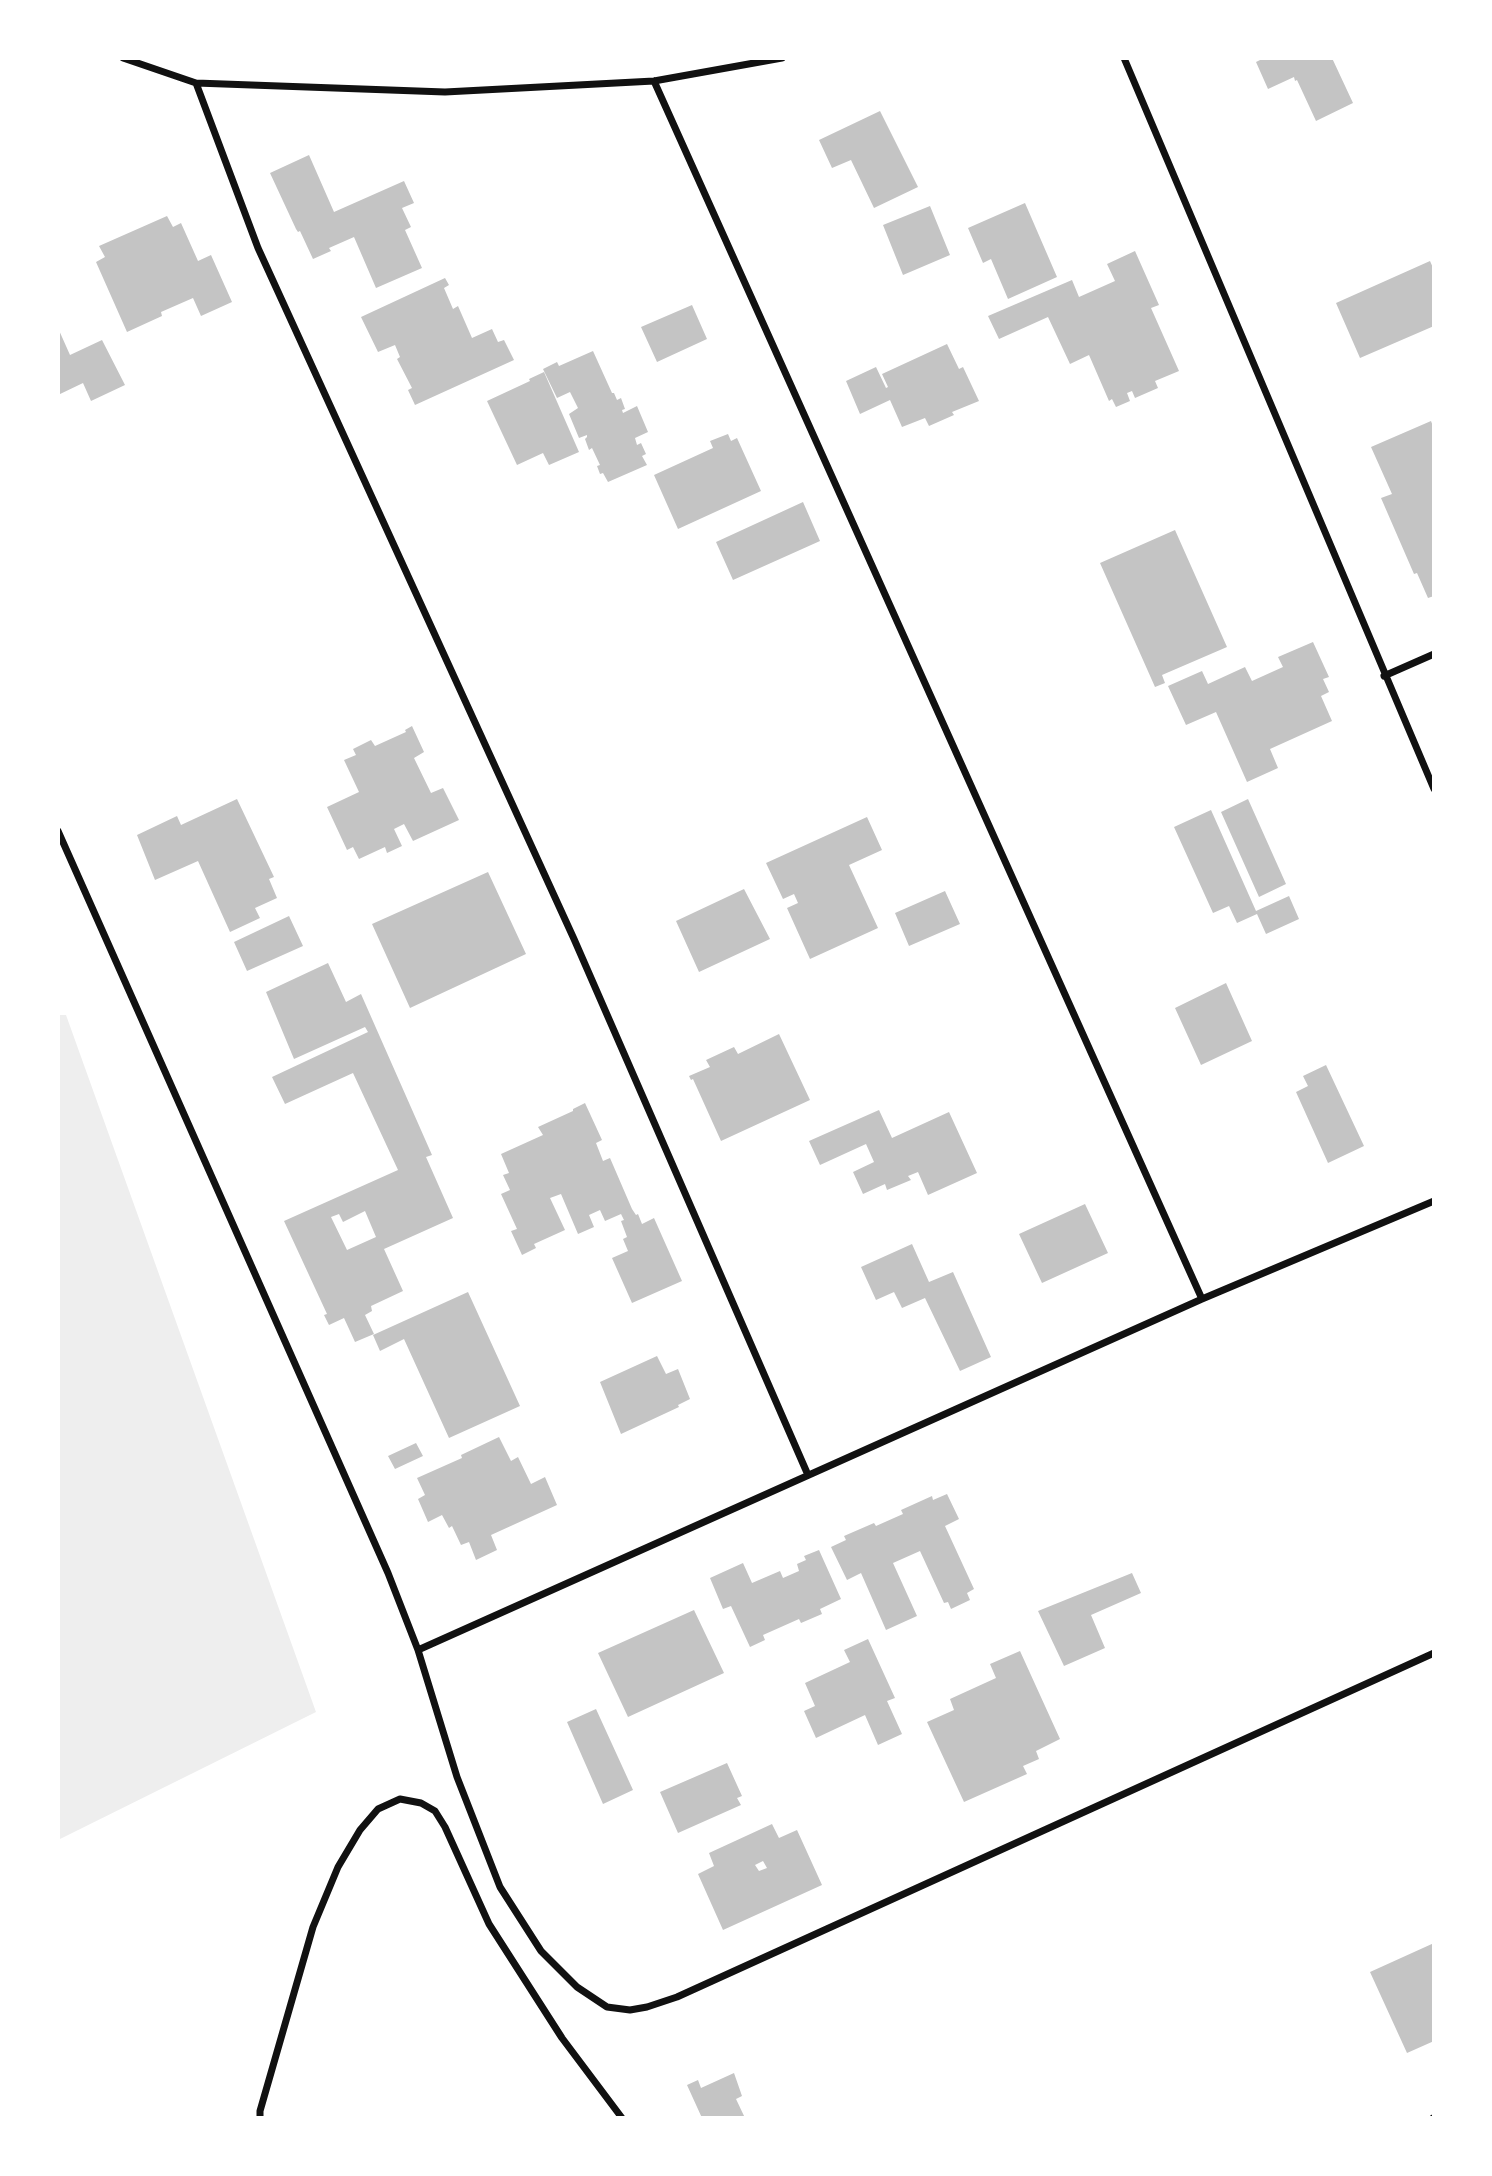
<!DOCTYPE html>
<style>
body{margin:0}
#map{position:relative;width:1492px;height:2176px;overflow:hidden;background:#fff;font-family:Overpass,sans-serif}
canvas{display:block}
.frame{position:absolute;inset:0;border:60px solid #fff;pointer-events:none}
</style>
<div id="map">
<canvas width="1492" height="2176"></canvas>
<div class="frame"></div>
</div>
<script>
const c = document.querySelector('canvas').getContext('2d');
c.lineJoin = 'round';
function fill(path, color) { c.fillStyle = color; c.fill(path, 'evenodd'); }
function stroke(path, color, width, dash) { c.strokeStyle = color; c.lineWidth = width; c.lineCap = dash ? 'butt' : 'round'; c.setLineDash(dash || []); c.stroke(path); }
fill(new Path2D(`
 M 58,1015 L 66,1015 L 316,1712 L 58,1840 Z`), '#eee');
fill(new Path2D(`
 M 1264,58 L 1332,58 L 1353,103 L 1316,121 L 1297,80 L 1295,81 L 1294,77 L 1268,89 L 1256,62 Z
 M 880,111 L 918,187 L 874,208 L 851,160 L 832,168 L 819,140 Z
 M 309,155 L 334,212 L 404,181 L 414,203 L 402,208 L 411,227 L 405,230 L 422,268 L 376,288 L 354,237 L 329,248 L 331,251 L 313,259 L 300,231 L 298,232 L 296,229 L 270,173 Z
 M 1025,203 L 1057,277 L 1008,299 L 991,259 L 983,263 L 968,228 Z
 M 930,206 L 950,255 L 903,275 L 883,225 Z
 M 167,216 L 173,227 L 181,223 L 198,261 L 211,255 L 232,302 L 201,316 L 193,298 L 161,312 L 162,316 L 127,332 L 96,262 L 105,257 L 99,246 Z
 M 1135,251 L 1159,305 L 1151,308 L 1179,371 L 1155,381 L 1158,388 L 1135,398 L 1132,391 L 1127,393 L 1130,401 L 1116,407 L 1112,399 L 1109,401 L 1089,355 L 1070,364 L 1048,317 L 999,339 L 988,316 L 1072,280 L 1079,297 L 1115,281 L 1107,264 Z
 M 1430,261 L 1434,270 L 1434,326 L 1360,358 L 1336,303 Z
 M 445,278 L 449,285 L 444,288 L 453,309 L 458,306 L 472,338 L 492,329 L 498,342 L 504,340 L 514,360 L 415,405 L 408,390 L 412,388 L 397,359 L 400,357 L 395,345 L 378,352 L 361,317 Z
 M 692,305 L 707,339 L 657,362 L 641,327 Z
 M 58,328 L 70,355 L 102,340 L 125,385 L 91,401 L 83,383 L 58,395 Z
 M 947,344 L 959,369 L 963,367 L 979,401 L 952,412 L 954,415 L 929,426 L 925,418 L 902,427 L 890,400 L 860,414 L 846,381 L 876,367 L 886,388 L 888,387 L 882,374 Z
 M 593,351 L 612,393 L 614,393 L 617,400 L 621,398 L 625,409 L 622,410 L 623,413 L 637,406 L 648,432 L 635,438 L 637,445 L 641,443 L 646,454 L 642,456 L 647,465 L 608,482 L 603,473 L 600,474 L 597,466 L 600,465 L 592,448 L 589,450 L 585,439 L 587,437 L 587,435 L 579,438 L 569,414 L 578,408 L 570,392 L 557,398 L 543,369 L 557,362 L 559,366 Z
 M 544,372 L 579,452 L 549,465 L 543,453 L 517,465 L 487,401 L 530,381 L 529,379 Z
 M 1431,421 L 1434,429 L 1434,596 L 1428,598 L 1417,573 L 1414,574 L 1381,498 L 1392,494 L 1371,447 Z
 M 728,434 L 731,441 L 737,438 L 761,491 L 678,529 L 654,475 L 713,448 L 710,441 Z
 M 803,502 L 820,541 L 733,580 L 716,542 Z
 M 1175,530 L 1227,647 L 1162,675 L 1165,683 L 1155,687 L 1100,563 Z
 M 1313,642 L 1329,677 L 1323,679 L 1329,692 L 1321,696 L 1332,721 L 1270,749 L 1278,768 L 1247,782 L 1216,712 L 1186,725 L 1168,686 L 1202,671 L 1208,684 L 1245,667 L 1252,681 L 1283,667 L 1278,657 Z
 M 412,726 L 424,752 L 414,758 L 431,793 L 443,788 L 459,820 L 413,841 L 404,824 L 394,829 L 402,846 L 387,853 L 385,847 L 359,859 L 353,847 L 347,850 L 327,807 L 359,792 L 344,760 L 356,755 L 353,749 L 371,740 L 375,746 L 406,732 L 405,730 Z
 M 237,799 L 274,877 L 269,879 L 277,898 L 255,908 L 260,918 L 230,932 L 198,861 L 155,880 L 137,835 L 177,816 L 181,825 Z
 M 1248,799 L 1286,884 L 1259,897 L 1221,812 Z
 M 1211,810 L 1256,911 L 1289,896 L 1299,919 L 1266,934 L 1257,914 L 1237,923 L 1229,906 L 1213,913 L 1174,827 Z
 M 867,817 L 882,850 L 849,865 L 878,928 L 810,959 L 787,908 L 798,903 L 794,894 L 783,899 L 766,863 Z
 M 488,872 L 526,954 L 410,1008 L 372,924 Z
 M 744,889 L 770,939 L 699,972 L 676,921 Z
 M 945,891 L 960,924 L 909,946 L 895,913 Z
 M 289,916 L 303,946 L 247,971 L 234,942 Z
 M 328,963 L 346,1002 L 361,994 L 432,1155 L 426,1157 L 453,1218 L 384,1249 L 403,1291 L 371,1306 L 372,1311 L 365,1315 L 374,1334 L 355,1342 L 344,1318 L 329,1325 L 324,1315 L 327,1314 L 284,1221 L 398,1170 L 353,1073 L 285,1104 L 272,1077 L 368,1032 L 365,1027 L 294,1059 L 266,992 ZM 365,1211 L 376,1237 L 347,1250 L 331,1217 L 339,1214 L 343,1222 Z
 M 1226,983 L 1252,1041 L 1201,1065 L 1175,1008 Z
 M 779,1034 L 810,1100 L 721,1141 L 693,1079 L 691,1080 L 689,1076 L 710,1067 L 706,1060 L 734,1047 L 738,1054 Z
 M 1326,1065 L 1364,1146 L 1328,1163 L 1296,1092 L 1308,1086 L 1303,1076 Z
 M 585,1103 L 602,1140 L 596,1143 L 603,1161 L 610,1158 L 632,1209 L 636,1215 L 638,1214 L 642,1224 L 654,1218 L 682,1281 L 632,1303 L 612,1258 L 628,1251 L 623,1239 L 627,1237 L 621,1221 L 624,1220 L 621,1214 L 605,1221 L 600,1210 L 589,1215 L 594,1227 L 578,1234 L 561,1194 L 550,1198 L 565,1230 L 534,1244 L 536,1248 L 522,1255 L 511,1231 L 517,1229 L 501,1194 L 510,1190 L 503,1175 L 509,1173 L 501,1154 L 543,1135 L 538,1127 L 573,1111 L 573,1109 Z
 M 879,1110 L 892,1138 L 949,1112 L 977,1173 L 928,1195 L 918,1172 L 908,1176 L 911,1180 L 887,1190 L 885,1184 L 863,1194 L 853,1172 L 874,1162 L 866,1144 L 820,1165 L 809,1141 Z
 M 1085,1204 L 1108,1253 L 1042,1283 L 1019,1234 Z
 M 912,1244 L 929,1282 L 953,1272 L 991,1357 L 960,1371 L 925,1298 L 902,1308 L 894,1292 L 876,1300 L 861,1267 Z
 M 468,1292 L 520,1406 L 449,1438 L 404,1339 L 380,1351 L 373,1335 Z
 M 657,1356 L 666,1374 L 678,1369 L 690,1399 L 678,1405 L 679,1407 L 621,1434 L 600,1382 Z
 M 499,1437 L 511,1461 L 518,1457 L 531,1484 L 545,1477 L 557,1505 L 491,1535 L 497,1550 L 476,1560 L 469,1542 L 461,1545 L 452,1526 L 449,1528 L 442,1515 L 428,1522 L 418,1499 L 425,1495 L 417,1478 L 462,1458 L 461,1455 Z
 M 416,1443 L 423,1456 L 395,1469 L 388,1456 Z
 M 947,1494 L 959,1519 L 945,1526 L 974,1589 L 967,1593 L 970,1600 L 951,1609 L 948,1602 L 944,1603 L 920,1551 L 893,1563 L 917,1616 L 886,1630 L 861,1573 L 847,1580 L 831,1547 L 846,1540 L 844,1536 L 874,1523 L 876,1526 L 903,1514 L 901,1510 L 932,1496 L 933,1500 Z
 M 819,1550 L 841,1599 L 820,1609 L 822,1614 L 801,1623 L 799,1619 L 763,1635 L 765,1640 L 750,1647 L 731,1606 L 723,1609 L 710,1578 L 743,1563 L 752,1583 L 780,1571 L 783,1578 L 799,1571 L 797,1564 L 806,1560 L 804,1556 Z
 M 1132,1573 L 1141,1593 L 1091,1615 L 1105,1648 L 1064,1666 L 1038,1611 Z
 M 694,1610 L 724,1673 L 628,1717 L 598,1653 Z
 M 868,1639 L 895,1698 L 887,1701 L 902,1734 L 878,1745 L 865,1715 L 816,1738 L 804,1711 L 815,1706 L 805,1683 L 850,1662 L 844,1650 Z
 M 1020,1651 L 1060,1739 L 1036,1751 L 1039,1759 L 1023,1766 L 1027,1774 L 964,1802 L 927,1722 L 954,1710 L 950,1699 L 996,1678 L 990,1664 Z
 M 596,1709 L 633,1790 L 603,1804 L 567,1722 Z
 M 727,1763 L 742,1796 L 737,1798 L 741,1805 L 678,1833 L 660,1792 Z
 M 772,1824 L 779,1838 L 797,1830 L 822,1885 L 723,1930 L 698,1874 L 714,1866 L 709,1853 ZM 763,1861 L 767,1868 L 759,1871 L 755,1865 Z
 M 1434,1943 L 1434,2041 L 1407,2053 L 1370,1972 Z
 M 734,2073 L 742,2096 L 736,2099 L 745,2118 L 702,2118 L 687,2085 L 698,2080 L 701,2088 Z`), '#c4c4c4');
stroke(new Path2D(`
 M 123,58 L 196,83 L 445,92 L 654,81 L 782,58
 M 1124,58 L 1434,789
 M 654,81 L 1202,1299
 M 196,83 L 258,248 L 574,939 L 808,1475
 M 1384,676 L 1434,654
 M 58,831 L 388,1573 L 418,1650 L 457,1777 L 500,1887 L 541,1951 L 577,1987 L 607,2007 L 630,2010 L 647,2007 L 677,1997 L 1434,1653
 M 418,1650 L 1202,1299 L 1434,1201
 M 260,2118 L 260,2111 L 313,1927 L 338,1867 L 360,1830 L 378,1809 L 400,1799 L 421,1803 L 435,1811 L 445,1827 L 489,1924 L 562,2038 L 622,2118
 M 1433,2118 L 1434,2118`), '#111', 7);
</script>
